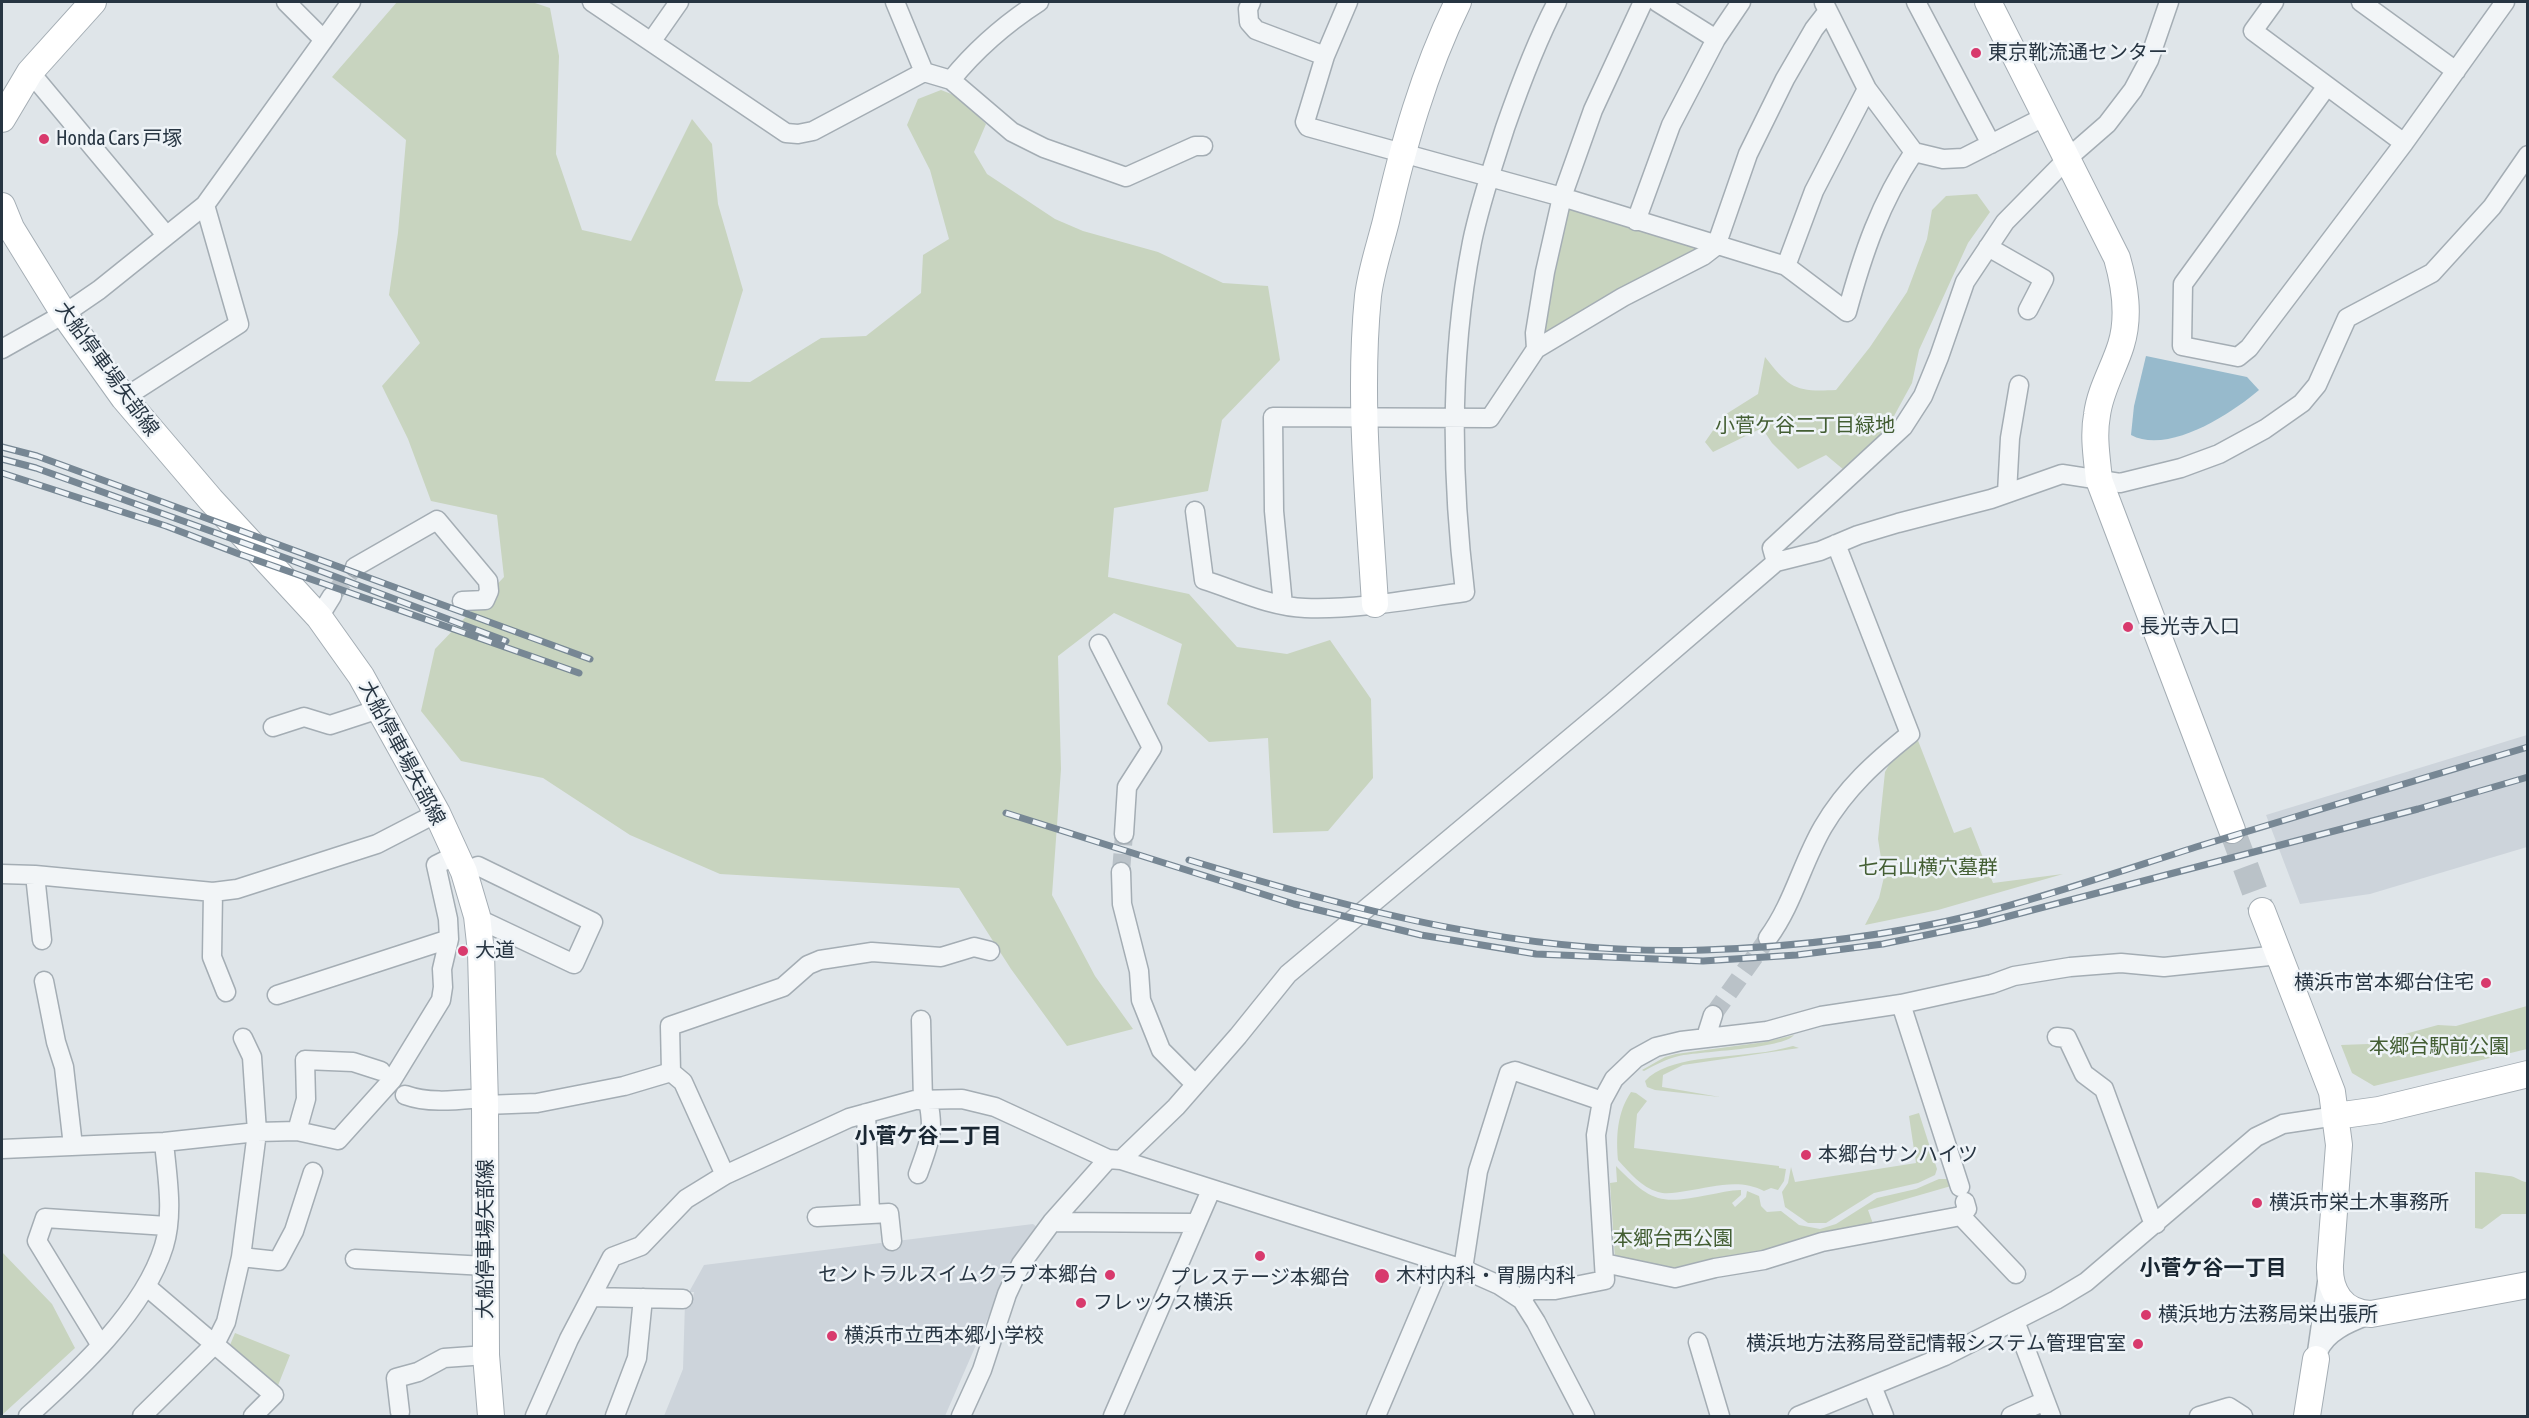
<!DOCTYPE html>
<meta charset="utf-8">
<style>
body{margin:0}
#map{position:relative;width:2529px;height:1418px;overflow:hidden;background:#dfe5e9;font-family:"Asap Condensed",sans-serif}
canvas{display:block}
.frame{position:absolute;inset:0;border:3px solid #273542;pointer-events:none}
</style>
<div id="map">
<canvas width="2529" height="1418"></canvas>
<div class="frame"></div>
</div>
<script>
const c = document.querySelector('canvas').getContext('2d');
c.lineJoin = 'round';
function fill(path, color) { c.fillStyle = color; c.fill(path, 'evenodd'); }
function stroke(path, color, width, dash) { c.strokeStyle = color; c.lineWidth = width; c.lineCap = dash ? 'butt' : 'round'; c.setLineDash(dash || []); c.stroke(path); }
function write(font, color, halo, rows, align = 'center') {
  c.font = font + ' "Asap Condensed","Noto Sans JP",sans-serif'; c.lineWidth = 5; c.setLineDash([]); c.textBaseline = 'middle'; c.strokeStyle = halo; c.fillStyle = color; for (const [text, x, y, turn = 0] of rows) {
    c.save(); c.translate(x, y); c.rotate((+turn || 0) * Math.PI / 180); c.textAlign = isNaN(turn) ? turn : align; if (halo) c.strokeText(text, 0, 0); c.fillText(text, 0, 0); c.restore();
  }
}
fill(new Path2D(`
 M 2527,735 L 2527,847 L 2370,894 L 2300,904 L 2266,815 Z
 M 1033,1224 L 1038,1228 L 1007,1274 L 945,1416 L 664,1416 L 683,1369 L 685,1302 L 692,1302 L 694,1292 L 689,1292 L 704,1265 Z`), '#cdd4db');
fill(new Path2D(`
 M 397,2 L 532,2 L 550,8 L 559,56 L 556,154 L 582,230 L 631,241 L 692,119 L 712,144 L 718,204 L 743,290 L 715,381 L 750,382 L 821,338 L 866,336 L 921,293 L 923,255 L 949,239 L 930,170 L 907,125 L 918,99 L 941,90 L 959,97 L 986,124 L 974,152 L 987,174 L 1055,219 L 1083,231 L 1158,252 L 1223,283 L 1268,286 L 1280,360 L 1222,420 L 1208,491 L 1114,508 L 1108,577 L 1189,594 L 1237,647 L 1287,654 L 1330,640 L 1371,699 L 1373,778 L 1328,831 L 1273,833 L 1268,738 L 1209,742 L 1167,704 L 1182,644 L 1114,613 L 1058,656 L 1061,769 L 1052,895 L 1095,976 L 1133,1029 L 1067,1046 L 1011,969 L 959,888 L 720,874 L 630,835 L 543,778 L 461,761 L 421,711 L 435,649 L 504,577 L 497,515 L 431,501 L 408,439 L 382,386 L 420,343 L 389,295 L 398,233 L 406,140 L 332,77 Z
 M 1977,194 L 1990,212 L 1968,243 L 1919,350 L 1912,383 L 1894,416 L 1882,433 L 1844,470 L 1826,455 L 1798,469 L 1772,443 L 1762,428 L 1713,452 L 1705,442 L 1723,416 L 1758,394 L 1765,357 C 1790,389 1796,392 1836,390 L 1870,347 L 1907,292 L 1927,239 L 1932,210 L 1946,196 Z
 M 1568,210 L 1575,210 L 1692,244 L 1695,248 L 1694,256 L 1553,333 L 1544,331 L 1551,274 L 1564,216 Z
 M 1917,738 L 1954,833 L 1971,827 L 1993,883 L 2063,874 L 1938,910 L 1865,925 L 1879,898 L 1884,877 L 1878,839 L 1885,772 L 1896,752 Z
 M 2527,1006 L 2527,1049 L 2374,1086 L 2352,1073 L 2341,1045 L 2368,1044 L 2438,1025 L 2456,1026 Z
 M 1794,1035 C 1783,1049 1701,1051 1679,1056 C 1666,1059 1655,1065 1644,1071 L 1642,1070 L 1665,1057 L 1676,1054 L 1765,1042 Z
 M 1793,1046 L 1799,1048 L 1683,1065 L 1663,1075 L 1662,1087 L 1720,1097 L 1655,1090 L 1647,1087 L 1645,1081 C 1668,1056 1725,1058 1756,1053 C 1769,1052 1781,1049 1793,1046 Z
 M 1631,1092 L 1636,1093 L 1647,1101 L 1637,1114 L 1634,1148 L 1779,1166 L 1779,1168 L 1786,1169 L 1784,1181 L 1778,1190 L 1771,1188 L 1764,1191 C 1739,1178 1713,1187 1686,1191 C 1677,1192 1667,1195 1658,1192 C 1641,1187 1630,1173 1618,1160 C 1616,1136 1617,1113 1631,1092 Z
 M 1919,1113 L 1937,1169 L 1935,1175 L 1918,1183 L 1874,1193 L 1826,1223 L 1808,1223 L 1785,1207 L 1782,1192 L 1788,1183 L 1791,1167 L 1795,1182 L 1916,1163 L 1909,1116 Z
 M 1616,1166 C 1651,1201 1658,1205 1708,1195 C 1719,1193 1730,1190 1741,1190 L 1741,1195 L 1732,1203 L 1735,1207 L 1746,1197 L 1747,1191 L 1759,1196 L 1761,1206 L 1767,1212 L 1781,1211 L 1799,1225 L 1820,1229 L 1836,1224 L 1877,1198 L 1916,1189 L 1939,1179 L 1949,1179 L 1951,1186 L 1868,1210 L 1875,1229 L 1675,1272 L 1615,1259 L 1610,1183 L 1617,1182 Z
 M 2475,1172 C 2487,1172 2498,1175 2509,1176 C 2516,1176 2520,1182 2527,1182 L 2527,1214 L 2502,1214 L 2482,1229 L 2475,1228 Z
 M 2,1252 L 52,1304 L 75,1348 L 2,1415 Z
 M 235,1333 L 290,1355 L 277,1388 L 230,1345 Z`), '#c8d4bf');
fill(new Path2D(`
 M 2146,356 L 2247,377 L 2259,390 C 2231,414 2168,455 2131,435 L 2134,406 Z`), '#97bacc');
stroke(new Path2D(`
 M 332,596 L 355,567
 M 1121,872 L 1124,834
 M 1713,1015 L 1768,938`), '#bac2c8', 18, [18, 9]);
stroke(new Path2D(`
 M 2232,830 L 2262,911`), '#bac2c8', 26, [26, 13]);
const street = new Path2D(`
 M 286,2 L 324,40
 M 592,2 L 786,133 L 798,134 L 813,131 L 924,72 L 951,80 C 977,48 1005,24 1039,2
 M 895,2 L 924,72
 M 1251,2 L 1248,9 L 1249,22 L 1256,30 L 1325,56 L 1305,122 L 1308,127 L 1562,197 L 1786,266 L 1847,312 C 1863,253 1880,203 1914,152
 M 1657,2 L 1716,39
 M 1916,2 L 1991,144
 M 2274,2 L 2253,31 L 2404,143
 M 2361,2 L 2456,71
 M 1824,3 L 1867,89 L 1914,152 L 1943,159 L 1963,158 L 2046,116
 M 651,42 L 679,2
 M 1325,56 L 1348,2
 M 30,72 L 166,235
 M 951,80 L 1012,132 L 1044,148 L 1126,177 L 1195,146 L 1203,146
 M 2327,86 L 2183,284 L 2182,346 L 2238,357 L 2249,348 L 2404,143 L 2505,2
 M 1636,221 L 1671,125 L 1716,39 L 1741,2
 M 1988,247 L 2044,279 L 2028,310
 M 1786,266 L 1814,191 L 1867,89
 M 2,349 L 64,314 L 99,290 L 205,205 L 351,2
 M 1536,349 L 1535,333 L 1545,272 L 1562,197 L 1593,110 L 1643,2
 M 124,398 L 239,324 L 205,205
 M 2007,493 L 2010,438 L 2019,385
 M 1195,511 L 1204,580 C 1236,590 1271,607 1305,608 C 1358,610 1413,599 1465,592 C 1451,476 1449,358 1472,242 C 1480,203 1493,166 1505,128 C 1520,85 1536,42 1557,2
 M 1776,562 L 1772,548 L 1903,427 L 1923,396 L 1939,357 L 1965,282 L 2005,222 L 2068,158 L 2107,124 L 2133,90 L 2149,60 L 2169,2
 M 355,567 L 437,520 L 488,581 L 489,591 L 485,600 L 462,601
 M 1283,605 L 1274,511 L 1273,417 L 1490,418 L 1536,349 L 1623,297 L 1703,256 L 1716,246 L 1748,154 L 1785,79 L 1814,29 L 1828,11
 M 319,617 L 332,596
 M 1099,644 L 1152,748 L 1127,787 L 1124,834
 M 273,727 L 304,717 L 330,725 L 379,709
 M 464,872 L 478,866 L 593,922 L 574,964 L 483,921 L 477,916
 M 1121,872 L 1122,904 L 1139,971 L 1141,1000 L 1161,1050 L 1195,1084
 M 2,874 L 35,875 L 213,892 L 237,889 L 377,844 L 437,813
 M 35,875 L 42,940
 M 213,892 L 212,957 L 226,992
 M 1768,938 C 1793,904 1802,863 1823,827 C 1846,788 1875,762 1910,734 L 1836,544
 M 44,981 L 56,1042 L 64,1067 L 73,1146
 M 277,995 L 449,939
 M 1901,1004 L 1960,1187
 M 921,1020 L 923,1101
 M 1706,1037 L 1713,1015
 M 2057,1037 L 2067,1038 L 2084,1074 L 2104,1089 L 2151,1217 L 2156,1224
 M 671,1072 L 670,1026 L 783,987 L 808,965 L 820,960 L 872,952 L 941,957 L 974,947 L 990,951
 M 405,1095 C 430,1104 458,1100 484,1098
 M 485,1105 L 537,1103 L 624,1086 L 671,1072 L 683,1082 L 725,1175
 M 866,1113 L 870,1213
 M 297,1131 L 306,1099 L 305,1060 L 353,1062 L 381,1071
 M 2,1149 L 164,1142 L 257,1132 L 297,1131 L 338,1140 L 392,1080 L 441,1000 L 443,987 L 442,969 L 449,939 L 448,919 L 436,865 L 456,855
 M 1121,1160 L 1176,1107 L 1238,1036 L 1288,974 L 1612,703 L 1776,562 L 1820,551 L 1858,535 L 1898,523 L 1991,499 L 2062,474 L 2120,483 L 2181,468 L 2219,454 L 2265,429 L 2302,403 L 2317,385 L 2347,318 L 2432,273 L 2492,207 L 2528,155
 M 918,1174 C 929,1142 935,1134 928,1100
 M 1965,1202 L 1967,1209 L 1961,1216 L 2016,1274
 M 817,1217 L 889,1213 L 892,1241
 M 1052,1222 L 1195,1223
 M 241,1257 L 278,1261 L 294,1231 L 313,1172
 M 355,1259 L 486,1266
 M 1604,1263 L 1675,1278 L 1715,1268 L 1764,1260 L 1822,1242 L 1961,1216
 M 1463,1269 L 1478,1171 L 1509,1073 L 1515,1071 L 1602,1101 L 1614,1079 L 1636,1058 L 1656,1047 L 1681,1041 L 1767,1031 L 1821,1016 L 1901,1004 L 1992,984 L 2014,976 L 2070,967 L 2121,963 L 2164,967 L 2279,955
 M 146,1286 L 274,1395 L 253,1416
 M 591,1297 L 683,1299
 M 1522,1300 L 1529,1290 L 1555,1290 L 1605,1280 L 1596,1135 L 1602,1101
 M 2015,1321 L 2051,1416
 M 1698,1342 L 1720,1416
 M 100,1344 L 37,1241 L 45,1218 L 167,1226
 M 2318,1352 C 2326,1331 2351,1322 2371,1314
 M 2316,1359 L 2328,1275
 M 1872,1386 L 1884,1416
 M 400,1412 L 396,1378 L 418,1372 L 444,1358 L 486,1355
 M 28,1416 C 77,1372 144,1311 164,1246 C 174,1213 167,1176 164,1142
 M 142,1416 L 215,1344 L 226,1322 L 241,1257 L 257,1132 L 252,1057 L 243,1038
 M 535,1416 L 569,1339 L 612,1257 L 641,1246 L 686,1199 L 725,1175 L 849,1118 L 915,1100 L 962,1099 L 995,1107 L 1108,1159 L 1121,1160 L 1463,1269 L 1499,1285 L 1522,1300 L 1536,1322 L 1585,1416
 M 615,1416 L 637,1358 L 643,1298
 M 961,1416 L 982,1370 L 1007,1294 L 1021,1264 L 1052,1222 L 1108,1159
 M 1113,1416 L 1211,1190
 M 1376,1416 L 1441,1263
 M 1798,1416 L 1945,1356 L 2056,1300 L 2086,1282 L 2256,1137 L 2283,1124 L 2336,1116
 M 2011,1416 L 2045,1401
 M 2199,1416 L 2229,1407 L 2243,1416`);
const secondary = new Path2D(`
 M 1988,2 L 2117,258 C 2125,286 2130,316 2121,345 C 2114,368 2100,390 2097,415 C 2093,436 2097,459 2099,480 L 2232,830
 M 2,119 L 30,72 L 93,2
 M 2,206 L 11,228 L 64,314 L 124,398 L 211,500 L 319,617 L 361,676 L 437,813 L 464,872 L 477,916 L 481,952 L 485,1105 L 486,1355 L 491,1416
 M 1375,604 C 1369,502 1358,398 1368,296 C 1371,271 1380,245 1386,221 C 1403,146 1424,71 1458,2
 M 2262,911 L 2332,1092 L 2339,1145 L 2330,1265 C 2329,1291 2342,1313 2371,1314 L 2528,1285
 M 2336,1116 L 2379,1110 L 2528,1074
 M 2307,1416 L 2316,1359`);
stroke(street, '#a4adb4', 21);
stroke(secondary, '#a4adb4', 28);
stroke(street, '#f2f5f7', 18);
stroke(secondary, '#fff', 26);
const rail = new Path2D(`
 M 2,447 L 37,456 L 590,659
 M 2,459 L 36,468 L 291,560 L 506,641
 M 2,473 L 166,526 L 239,554 L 579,673
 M 1006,813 L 1294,904 L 1421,935 L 1536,954 L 1703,961 L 1797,955 L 1883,944 L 1979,924 L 2418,809 L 2528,777
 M 1189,860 C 1357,911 1526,956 1704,950 C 1796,947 1889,936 1978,914 C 2052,895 2124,870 2196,847 C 2307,813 2417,780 2528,747`);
stroke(rail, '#778794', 7);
stroke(rail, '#eef3f7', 4.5, [14]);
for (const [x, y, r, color] of [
 [1976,53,6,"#d83a6d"],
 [44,139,6,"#d83a6d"],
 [2128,627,6,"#d83a6d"],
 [463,951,6,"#d83a6d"],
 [2486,983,6,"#d83a6d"],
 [1806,1155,6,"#d83a6d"],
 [2257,1203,6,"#d83a6d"],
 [1260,1256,6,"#d83a6d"],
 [1110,1275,6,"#d83a6d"],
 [1382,1276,8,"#d83a6d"],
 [1081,1303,6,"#d83a6d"],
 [2146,1315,6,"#d83a6d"],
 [832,1336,6,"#d83a6d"],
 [2138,1344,6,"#d83a6d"]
]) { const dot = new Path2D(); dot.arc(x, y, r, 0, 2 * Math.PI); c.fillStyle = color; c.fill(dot); stroke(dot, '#eef3f7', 2); }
write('20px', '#273542', '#eef3f7', [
 ["東京靴流通センター",1988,53],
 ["Honda Cars 戸塚",56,139],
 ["長光寺入口",2140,627],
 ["大道",475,951],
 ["横浜市営本郷台住宅",2474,983,"right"],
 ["本郷台サンハイツ",1818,1155],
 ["横浜市栄土木事務所",2269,1203],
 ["セントラルスイムクラブ本郷台",1098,1275,"right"],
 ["木村内科・胃腸内科",1396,1276],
 ["プレステージ本郷台",1260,1278,"center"],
 ["フレックス横浜",1093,1303],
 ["横浜地方法務局栄出張所",2158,1315],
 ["横浜市立西本郷小学校",844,1336],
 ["横浜地方法務局登記情報システム管理官室",2126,1344,"right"]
], 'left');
write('20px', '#273542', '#eef3f7', [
 ["大船停車場矢部線",107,369,54],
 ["大船停車場矢部線",402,753,62],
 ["大船停車場矢部線",486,1239,-90]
]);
write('20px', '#435e33', '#eef3f7', [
 ["小菅ケ谷二丁目緑地",1805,426],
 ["七石山横穴墓群",1928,868],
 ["本郷台駅前公園",2439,1047],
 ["本郷台西公園",1673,1239]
]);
write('bold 21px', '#192632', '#eef3f7', [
 ["小菅ケ谷二丁目",928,1136],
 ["小菅ケ谷一丁目",2213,1268]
]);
</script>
